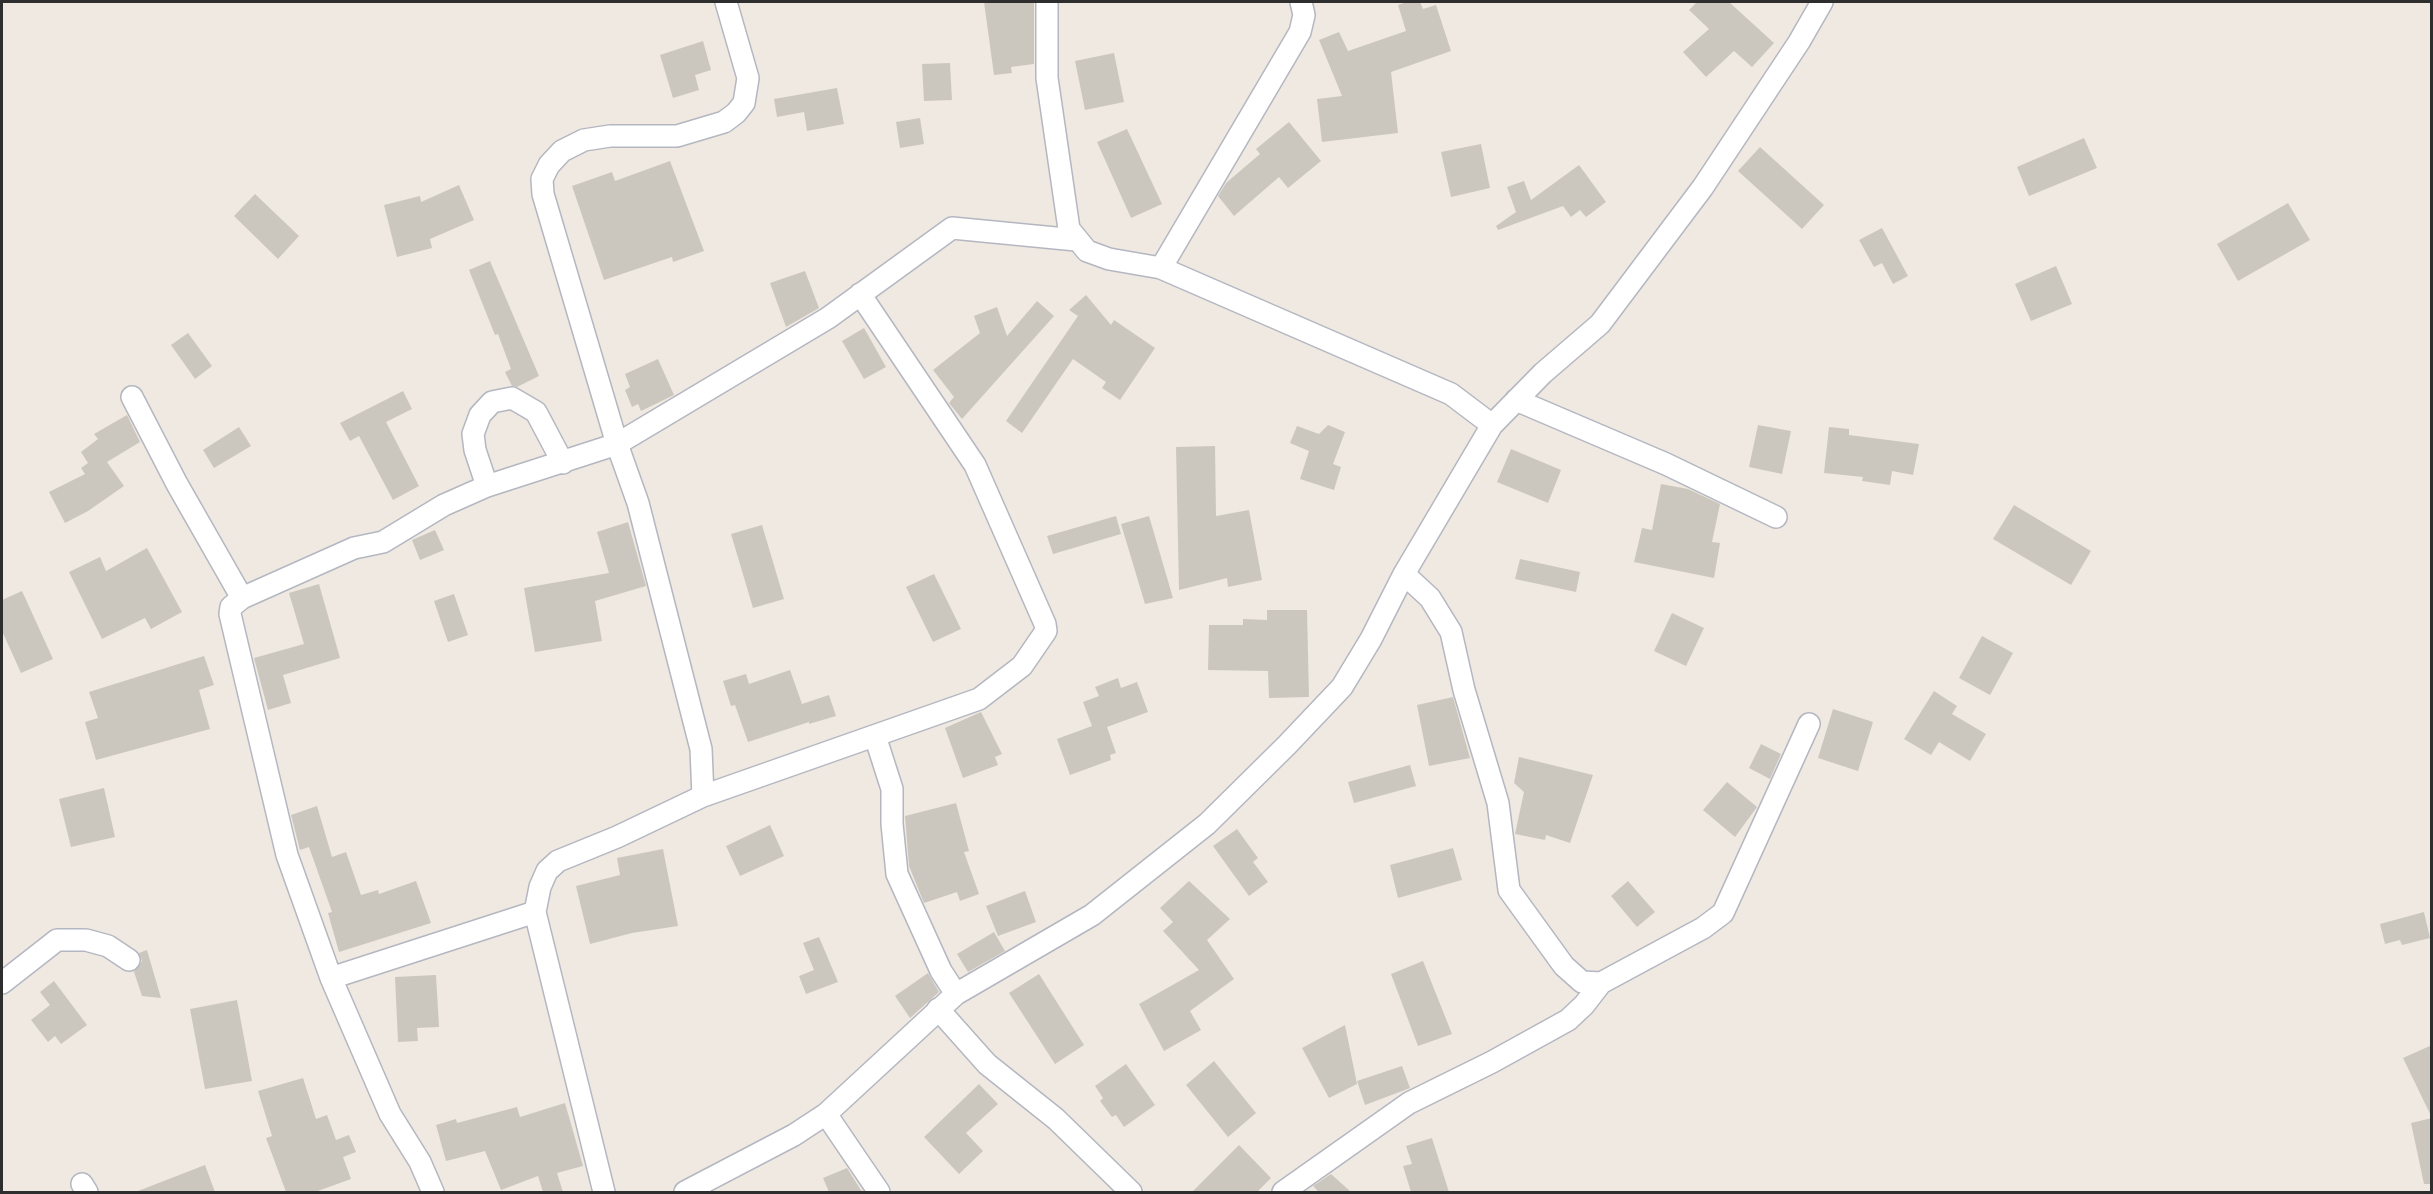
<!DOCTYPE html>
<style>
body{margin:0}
#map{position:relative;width:2433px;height:1194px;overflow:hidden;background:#efe9e1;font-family:"Alegreya Sans",sans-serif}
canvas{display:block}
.frame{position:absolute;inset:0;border:3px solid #2e2e2e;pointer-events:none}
</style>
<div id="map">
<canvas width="2433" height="1194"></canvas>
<div class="frame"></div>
</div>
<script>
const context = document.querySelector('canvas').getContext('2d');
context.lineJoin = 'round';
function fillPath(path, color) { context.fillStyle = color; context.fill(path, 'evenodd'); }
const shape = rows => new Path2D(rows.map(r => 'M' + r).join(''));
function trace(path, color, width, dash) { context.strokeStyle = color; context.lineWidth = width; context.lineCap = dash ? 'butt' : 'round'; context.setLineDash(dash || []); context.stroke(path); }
fillPath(shape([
 [984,2,1034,2,1034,64,1011,67,1012,73,994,75],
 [1407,2,1420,2,1423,9,1436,5,1451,51,1391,72,1398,133,1322,142,1317,99,1342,96,1319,40,1339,32,1348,51,1406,31,1398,5],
 [1697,2,1729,2,1774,43,1752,67,1734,51,1706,77,1683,52,1709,29,1689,10],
 [703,41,711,70,695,75,699,90,673,98,660,55],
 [1114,53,1124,102,1085,110,1075,61],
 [950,63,952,100,924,101,922,64],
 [837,88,844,124,807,131,804,112,777,117,774,99],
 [920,118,924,144,900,148,896,122],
 [1289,122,1321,161,1288,188,1279,177,1234,216,1218,196,1226,183,1260,154,1256,149],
 [1127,129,1162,204,1131,218,1097,142],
 [2084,138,2097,168,2029,196,2017,167],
 [1481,144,1490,188,1451,197,1441,152],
 [1760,147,1824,205,1802,229,1738,171],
 [670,161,704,251,673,262,672,257,604,280,572,186,612,172,615,181],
 [1579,165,1606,202,1586,217,1580,210,1571,217,1563,206,1498,230,1496,226,1516,212,1507,187,1524,181,1531,200],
 [459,185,474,220,430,239,432,248,397,257,384,205,420,196,421,202],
 [255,194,299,236,278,259,234,216],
 [2288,203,2310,240,2238,281,2217,244],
 [1882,228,1908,276,1893,284,1882,263,1874,267,1859,240],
 [490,261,539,376,517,387,512,386,505,372,511,369,498,334,495,335,469,270],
 [2056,266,2072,304,2031,321,2015,284],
 [805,271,819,308,786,327,770,283],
 [1086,295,1111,325,1114,320,1155,348,1120,400,1102,388,1106,382,1073,359,1022,433,1006,421,1078,316,1069,310],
 [1037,301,1054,316,962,419,949,403,954,397,933,370,980,333,974,316,997,307,1007,336],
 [864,328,886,367,864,379,842,341],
 [188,333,212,366,195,379,171,345],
 [658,359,674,395,641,411,638,404,632,407,625,390,630,387,625,374],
 [403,391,412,409,386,422,419,486,393,500,359,436,350,441,340,423],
 [127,415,140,442,107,462,124,486,88,511,65,523,49,492,85,474,81,468,88,463,81,452,98,439,94,434],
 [1328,425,1345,432,1333,464,1341,467,1334,490,1300,479,1309,451,1290,443,1297,426,1319,434],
 [1758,425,1791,431,1782,474,1749,467],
 [239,427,251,446,214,468,203,450],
 [1829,427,1849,429,1849,435,1919,444,1913,475,1892,471,1890,485,1862,481,1863,477,1824,473],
 [1215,446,1216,516,1249,510,1262,580,1228,587,1227,578,1179,590,1176,447],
 [1511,449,1561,470,1548,503,1497,482],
 [1661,484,1688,489,1720,504,1712,542,1720,543,1714,578,1634,562,1642,528,1652,530],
 [2014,505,2091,551,2071,585,1993,539],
 [1116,516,1121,534,1053,554,1047,536],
 [1149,516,1173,598,1145,604,1121,524],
 [628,522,646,586,595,601,602,641,535,652,524,588,609,573,597,532],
 [762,525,784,599,753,608,731,534],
 [435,530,444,550,420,560,412,540],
 [147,548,182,612,151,629,145,618,102,639,69,572,100,557,106,571],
 [1520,559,1580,572,1576,592,1515,579],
 [934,574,961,629,933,642,906,587],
 [319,584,340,658,283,675,291,703,268,710,254,658,304,644,289,593],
 [22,591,53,659,21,673,2,631,2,600],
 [454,594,468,635,448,642,434,601],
 [1267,610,1307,610,1309,697,1269,698,1268,671,1208,670,1209,625,1243,625,1243,619,1267,620],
 [1672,613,1704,628,1686,666,1654,651],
 [1982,636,2013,653,1990,695,1959,678],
 [204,656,214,685,199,690,210,729,96,760,85,722,98,718,89,692],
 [790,670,802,704,829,695,836,716,809,724,809,722,748,742,735,705,731,706,723,681,746,674,749,684],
 [1118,678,1121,688,1137,682,1148,712,1107,727,1116,753,1110,755,1111,760,1070,775,1057,739,1092,726,1083,702,1099,696,1095,687],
 [1934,691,1957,706,1952,714,1986,734,1970,761,1939,742,1931,755,1904,739],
 [1453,697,1470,758,1429,766,1417,705],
 [1833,709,1873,722,1858,771,1818,758],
 [981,712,1002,754,995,757,998,765,963,778,945,728],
 [1761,744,1781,754,1770,779,1749,768],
 [1519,757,1593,775,1570,843,1546,835,1545,840,1515,834,1524,792,1514,783],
 [1410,765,1416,786,1354,803,1348,782],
 [1727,782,1757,807,1735,837,1703,810],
 [104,788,115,837,71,847,59,799],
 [956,803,969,851,964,852,979,894,960,901,957,892,924,903,909,866,905,816],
 [317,806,332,857,346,852,361,895,378,890,379,894,416,881,431,923,339,952,328,913,332,912,309,847,300,850,291,815],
 [770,825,784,856,740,876,726,846],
 [1237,829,1258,858,1253,862,1268,882,1249,896,1213,846],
 [1453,848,1462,880,1398,898,1390,865],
 [663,849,678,926,632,933,590,944,576,886,620,875,617,858],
 [1189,881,1230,919,1207,940,1234,979,1190,1011,1201,1030,1164,1051,1139,1004,1199,970,1163,931,1173,922,1160,908],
 [1628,881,1655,912,1637,927,1611,896],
 [1025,891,1036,922,998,936,986,906],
 [2424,912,2430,938,2402,945,2400,940,2385,944,2380,924],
 [994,932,1005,951,968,972,957,954],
 [819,937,838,982,806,994,799,976,814,970,803,943],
 [147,950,161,998,142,996,134,972,142,961,139,953],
 [1423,961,1452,1034,1418,1046,1391,974],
 [928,973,939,992,910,1018,895,996],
 [1039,974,1084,1045,1055,1064,1009,993],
 [436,975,439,1027,417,1028,418,1041,398,1042,395,977],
 [54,981,87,1025,61,1044,55,1036,48,1042,31,1020,50,1005,40,992],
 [237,1000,252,1081,205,1089,190,1009],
 [1345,1025,1357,1084,1329,1098,1302,1048],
 [2432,1045,2432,1118,2403,1058],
 [1214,1061,1256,1113,1228,1137,1186,1085],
 [1126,1064,1155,1105,1124,1127,1116,1115,1112,1117,1100,1101,1103,1098,1095,1086],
 [1402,1066,1410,1088,1365,1105,1357,1081],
 [303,1078,316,1119,327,1115,336,1140,349,1135,356,1152,343,1157,351,1179,315,1192,286,1192,266,1138,272,1136,258,1091],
 [979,1084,998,1104,966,1133,983,1151,959,1174,924,1137],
 [565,1103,583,1166,557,1173,563,1192,543,1192,538,1176,501,1190,485,1151,446,1161,436,1125,456,1119,457,1123,517,1107,520,1117],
 [2432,1118,2432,1184,2424,1184,2411,1123],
 [1432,1138,1449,1192,1411,1192,1403,1166,1412,1164,1406,1146],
 [1239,1145,1271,1178,1257,1192,1192,1192],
 [205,1165,215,1192,138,1192,138,1191],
 [847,1168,862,1192,829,1192,823,1178],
 [1331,1174,1351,1192,1319,1192,1313,1186]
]), '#cbc7bf');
const minor = shape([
 [1047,2,1047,78,1069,229,1087,251,1109,259,1161,268,1451,394,1492,425],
 [1161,268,1300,32,1304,15,1301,2],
 [132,397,177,484,242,598],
 [1516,400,1666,464,1776,517],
 [487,486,475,450,473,434,480,415,492,402,512,398,536,412,563,463],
 [1404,574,1430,598,1451,632,1464,690,1498,803,1509,890,1564,966,1582,982,1601,983],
 [875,736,892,789,892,824,897,874,941,971,956,994],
 [703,796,701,749,638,503,617,444,543,194,542,179,549,165,562,151,584,140,610,136,677,136,724,122,736,113,744,103,748,78,726,2],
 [331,978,535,912],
 [2,983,57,940,86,940,108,946,129,960],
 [938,1009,987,1064,1056,1119,1131,1192],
 [826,1114,879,1192],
 [82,1184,87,1192],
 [433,1192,420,1162,390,1114,331,978,287,855,230,614,231,607,242,598,354,548,383,542,444,505,487,486,617,444,828,318,952,228,1076,240],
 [604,1192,535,912,540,887,547,871,558,861,617,837,703,796,979,699,1022,666,1046,631,1045,624,975,465,860,294],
 [685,1192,794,1135,826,1114,956,994,1092,915,1207,824,1287,745,1342,687,1371,639,1404,574,1492,425,1543,373,1600,324,1703,187,1799,42,1822,2],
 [1283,1192,1409,1103,1492,1062,1568,1020,1584,1005,1601,983,1703,928,1723,913,1809,724]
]);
trace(minor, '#b4b7c1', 24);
trace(minor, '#fff', 21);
</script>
